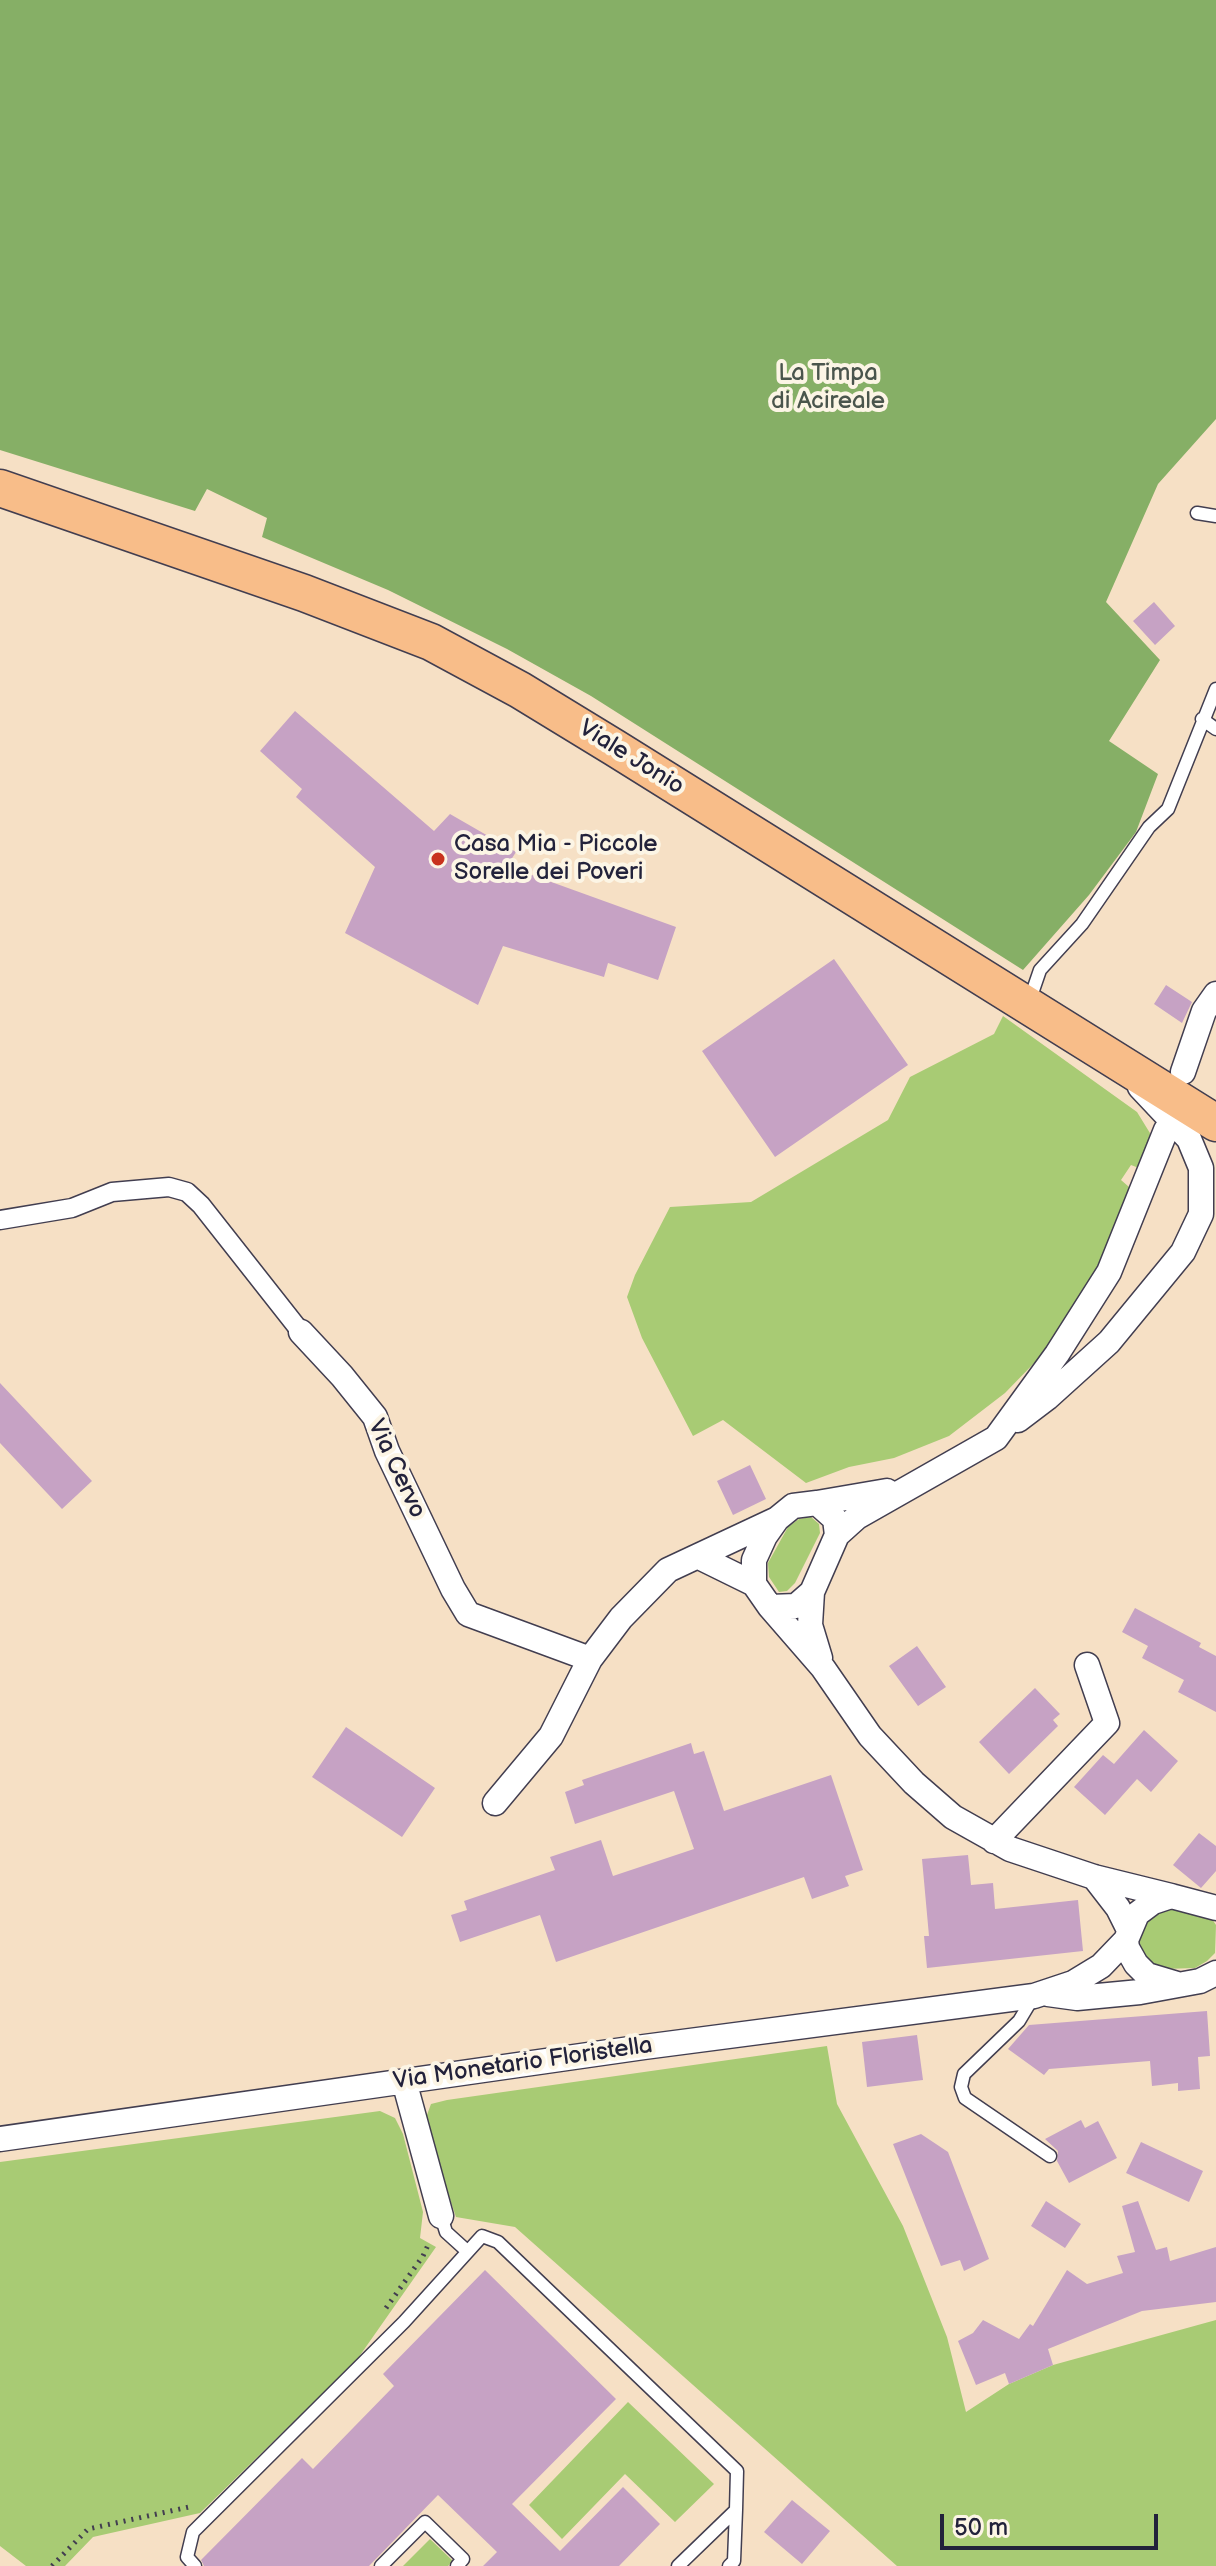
<!DOCTYPE html>
<style>
body{margin:0}
#map{position:relative;width:1216px;height:2566px;overflow:hidden;background:#f6e0c5;font-family:"Balsamiq Sans",sans-serif}
canvas{display:block}
.scale{position:absolute;left:940px;top:2514px;width:218px;height:36px;box-sizing:border-box;border:4px solid #22223b;border-top:0;padding-left:10px;font-size:24px;line-height:28px;white-space:nowrap;color:#22223b;-webkit-text-stroke:6px #fcf5e5;paint-order:stroke}
</style>
<div id="map">
<canvas width="1216" height="2566"></canvas>
<div class="scale">50 m</div>
</div>
<script>
const context = document.querySelector('canvas').getContext('2d');
context.lineJoin = 'round';
function fillPath(path, color) { context.fillStyle = color; context.fill(path, 'evenodd'); }
const shape = rows => new Path2D(rows.map(r => 'M' + r).join(''));
function trace(path, color, width, dash) { context.strokeStyle = color; context.lineWidth = width; context.lineCap = dash ? 'butt' : 'round'; context.setLineDash(dash || []); context.stroke(path); }
function drawText(font, color, halo, rows, align = 'center') {
  context.font = font + ' "Balsamiq Sans",sans-serif'; context.lineWidth = 8; context.setLineDash([]); context.textBaseline = 'middle'; context.strokeStyle = halo; context.fillStyle = color; for (const [text, x, y, turn = 0] of rows) {
    context.save(); context.translate(x, y); context.rotate((+turn || 0) * Math.PI / 180); context.textAlign = isNaN(turn) ? turn : align; if (halo) context.strokeText(text, 0, 0); context.fillText(text, 0, 0); context.restore();
  }
}
fillPath(shape([
 [1003,1016,1137,1112,1153,1138,1144,1170,1131,1165,1121,1180,1136,1193,1077,1305,1040,1357,1005,1393,949,1436,894,1458,849,1467,806,1483,723,1420,693,1436,642,1338,627,1297,635,1275,670,1207,751,1202,888,1120,910,1077,994,1034],
 [811,1517,819,1524,820,1533,795,1583,787,1591,779,1592,769,1577,768,1563,788,1527,799,1519],
 [1171,1907,1212,1919,1216,1925,1215,1953,1207,1961,1195,1968,1164,1969,1153,1964,1144,1957,1138,1945,1139,1934,1146,1921,1158,1912],
 [827,2046,837,2104,903,2226,947,2337,966,2412,1009,2384,1053,2365,1216,2320,1216,2566,897,2566,515,2227,456,2217,424,2123,431,2104,447,2100],
 [380,2111,395,2118,403,2134,423,2212,420,2238,436,2247,356,2361,200,2513,93,2537,65,2566,26,2566,0,2546,0,2162],
 [628,2402,714,2484,675,2522,625,2474,562,2539,529,2505],
 [430,2539,453,2561,448,2566,403,2566]
]), '#a8cb74');
fillPath(shape([
 [0,0,1216,0,1216,419,1158,484,1106,602,1160,660,1109,741,1158,774,1136,832,1089,895,1023,970,591,696,507,649,388,590,262,537,267,518,207,489,195,511,0,450]
]), '#86af66');
fillPath(shape([
 [1154,602,1175,626,1155,645,1133,621],
 [295,711,434,831,450,814,516,852,507,866,676,927,658,980,608,963,604,977,503,946,478,1005,345,933,375,867,296,797,302,789,260,751],
 [834,959,908,1065,775,1157,702,1051],
 [1166,985,1192,1002,1182,1023,1154,1004],
 [0,1383,92,1481,62,1509,0,1443],
 [750,1465,766,1499,733,1515,717,1481],
 [1135,1608,1201,1643,1199,1647,1216,1656,1216,1712,1178,1692,1184,1680,1142,1658,1148,1646,1122,1632],
 [917,1646,946,1687,918,1706,889,1666],
 [1035,1688,1060,1714,1053,1720,1058,1726,1009,1774,979,1742],
 [346,1727,435,1788,402,1837,312,1777],
 [1144,1730,1178,1761,1151,1792,1137,1779,1105,1815,1074,1787,1103,1755,1114,1764],
 [691,1743,694,1754,704,1751,724,1811,831,1775,863,1870,845,1876,849,1886,812,1899,804,1877,556,1962,540,1915,460,1942,451,1915,467,1910,464,1901,555,1870,550,1857,601,1840,613,1876,694,1849,674,1791,575,1824,565,1792,584,1785,582,1780],
 [1199,1833,1216,1846,1216,1871,1201,1888,1173,1865],
 [968,1855,971,1885,993,1883,995,1909,1078,1900,1083,1951,927,1968,924,1936,929,1936,922,1859],
 [1207,2011,1210,2056,1198,2057,1200,2089,1178,2091,1178,2083,1152,2086,1150,2061,1049,2069,1044,2075,1008,2049,1029,2025],
 [917,2035,923,2080,867,2087,862,2042],
 [1081,2120,1085,2128,1098,2121,1117,2158,1069,2183,1057,2161,1058,2151,1045,2139],
 [921,2134,948,2152,989,2259,964,2271,960,2260,941,2266,893,2144],
 [1141,2142,1203,2171,1189,2202,1126,2173],
 [1046,2201,1081,2224,1065,2248,1031,2226],
 [1138,2201,1156,2250,1167,2247,1170,2261,1216,2247,1216,2302,1142,2311,1048,2349,1053,2365,1009,2384,1005,2373,976,2385,958,2341,973,2333,983,2320,1019,2339,1030,2324,1033,2326,1067,2270,1087,2284,1123,2273,1117,2256,1135,2252,1122,2206],
 [485,2270,616,2399,512,2504,560,2551,623,2487,660,2524,619,2566,483,2566,497,2552,438,2495,369,2566,204,2566,201,2560,302,2458,313,2469,394,2386,383,2374],
 [792,2500,830,2531,802,2564,764,2532]
]), '#c6a2c4');
const service = shape([
 [1197,513,1216,516],
 [1202,719,1216,729],
 [1029,1002,1040,970,1082,924,1149,827,1168,809,1216,689],
 [1034,1996,1019,2021,964,2074,961,2087,965,2098,1050,2156],
 [441,2216,446,2232,467,2251],
 [195,2566,187,2557,193,2532,404,2322,482,2236,498,2242,737,2471,736,2510,678,2566],
 [381,2566,425,2522,463,2559,457,2566],
 [729,2566,734,2561,736,2510]
]);
const pedestrian = shape([
 [0,1220,72,1208,112,1192,169,1187,187,1192,201,1205,301,1332]
]);
const minor = shape([
 [1183,1072,1204,1011,1216,994],
 [301,1332,342,1376,375,1417,387,1451,453,1589,468,1614,590,1659,621,1618,668,1570,777,1519],
 [1018,1420,1047,1398,1109,1342,1183,1252,1201,1214,1201,1168,1189,1139,1140,1087],
 [817,1503,887,1491],
 [837,1535,857,1517,996,1438,1057,1354,1109,1272,1166,1130],
 [699,1557,754,1584,770,1607,796,1606,812,1592,837,1535,835,1519,817,1503,793,1506,777,1519,765,1536,754,1560,754,1584],
 [812,1592,810,1625,820,1658],
 [770,1607,823,1668,870,1736,914,1783,953,1817,1010,1849,1094,1877,1171,1896],
 [495,1803,551,1736,590,1659],
 [994,1841,1107,1723,1087,1665],
 [1094,1877,1118,1908,1129,1930],
 [1126,1940,1127,1948,1136,1964,1147,1975,1177,1984],
 [1048,1994,1077,1998,1140,1992,1200,1981,1216,1973],
 [404,2081,441,2216],
 [0,2139,644,2047,1034,1996,1073,1983,1101,1966,1126,1940,1137,1914,1153,1902,1171,1896,1216,1908]
]);
const primary = shape([
 [0,488,304,593,431,642,520,690,615,748,1216,1123]
]);
trace(service, '#423e50', 15);
trace(pedestrian, '#423e50', 21);
trace(minor, '#423e50', 27);
trace(primary, '#423e50', 39);
trace(shape([
 [386,2308,423,2256,429,2243],
 [52,2566,88,2529,189,2507]
]), '#423e50', 5, [2, 6]);
trace(service, '#fff', 12);
trace(pedestrian, '#fff', 18);
trace(minor, '#fff', 24);
trace(primary, '#f8bd89', 36);
for (const [x, y, r, color] of [
 [438,859,8,"#c8321e"]
]) { const dot = new Path2D(); dot.arc(x, y, r, 0, 2 * Math.PI); context.fillStyle = color; context.fill(dot); trace(dot, '#fcf5e5', 3); }
drawText('24px', '#4a554c', '#fcf5e5', [
 ["La Timpa",828,374],
 ["di Acireale",828,402]
]);
drawText('24px', '#22223b', '#fcf5e5', [
 ["Viale Jonio",631,758,32],
 ["Via Cervo",396,1469,65],
 ["Via Monetario Floristella",523,2064,-8]
]);
drawText('24px', '#22223b', '#fcf5e5', [
 ["Casa Mia - Piccole",454,845],
 ["Sorelle dei Poveri",454,873]
], 'left');
</script>
